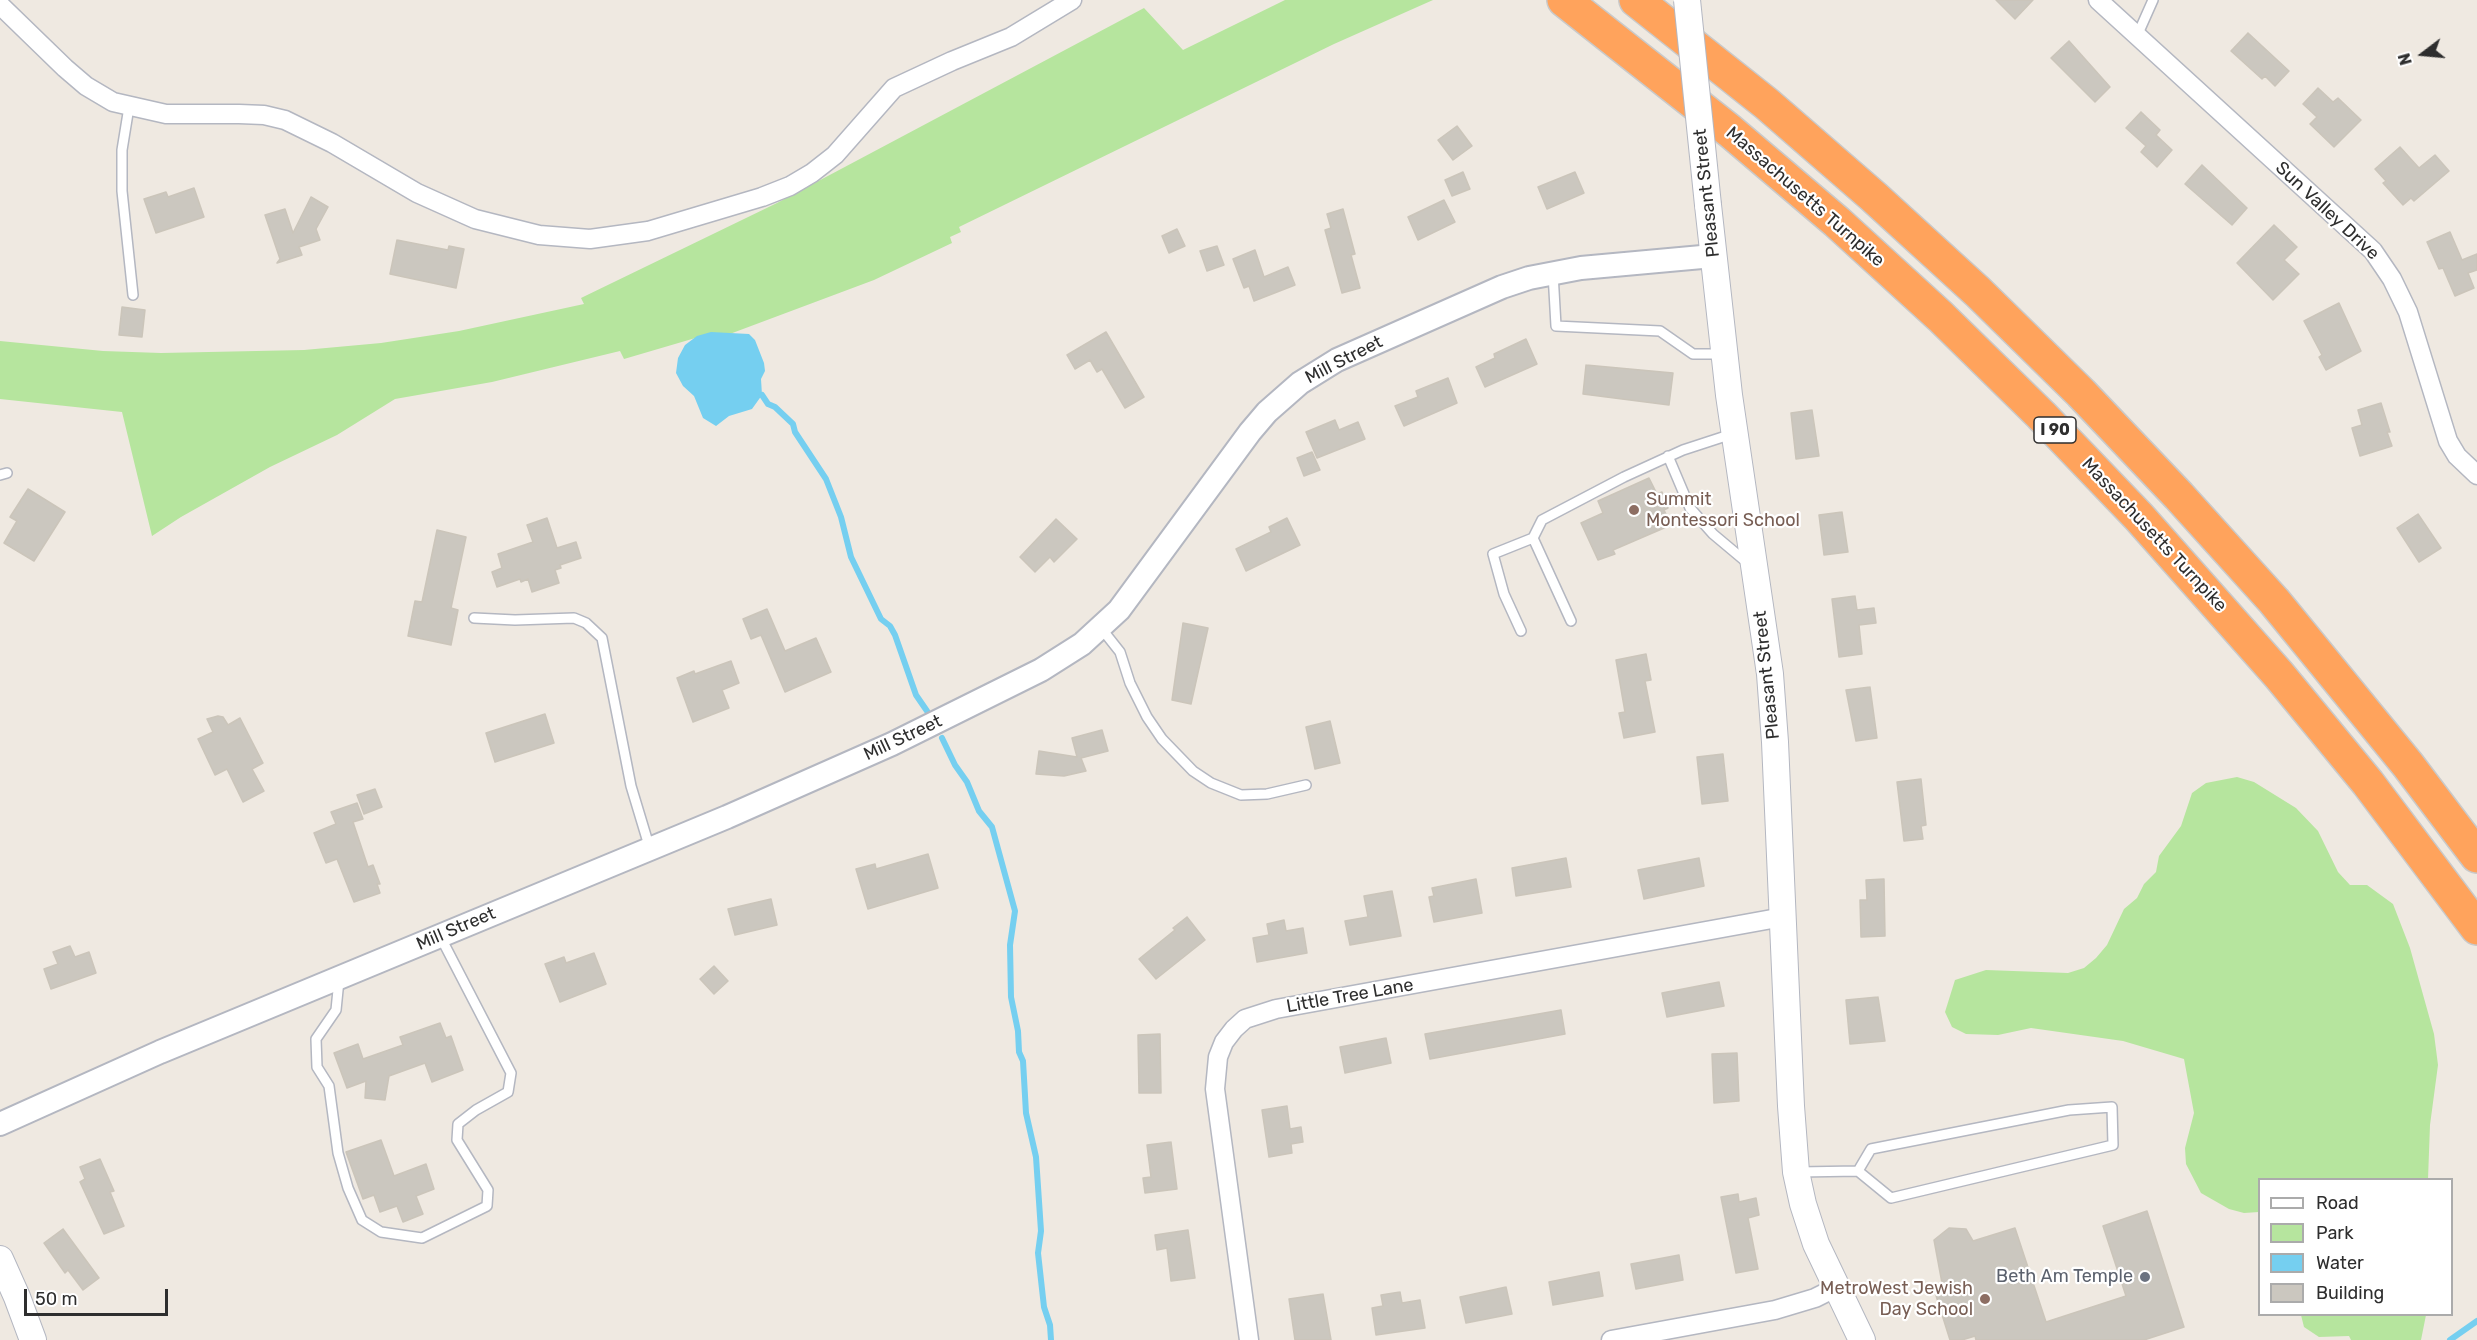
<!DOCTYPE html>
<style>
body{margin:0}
#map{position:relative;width:2477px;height:1340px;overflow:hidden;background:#efe9e1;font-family:Rubik,sans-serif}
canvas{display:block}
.legend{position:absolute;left:2258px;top:1178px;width:195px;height:138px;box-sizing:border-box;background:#fff;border:2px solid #ababab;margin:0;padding:8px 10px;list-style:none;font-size:18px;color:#2e2e2e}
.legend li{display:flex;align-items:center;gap:12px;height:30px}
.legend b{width:30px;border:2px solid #ababab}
.north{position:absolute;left:2393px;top:24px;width:60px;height:60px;-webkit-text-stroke:4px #fff;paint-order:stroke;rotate:254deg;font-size:16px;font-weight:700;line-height:24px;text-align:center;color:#2e2e2e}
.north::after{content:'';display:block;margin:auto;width:21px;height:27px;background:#2e2e2e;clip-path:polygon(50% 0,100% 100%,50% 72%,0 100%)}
.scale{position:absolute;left:24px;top:1289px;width:144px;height:27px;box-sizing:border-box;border:3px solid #2e2e2e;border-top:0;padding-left:8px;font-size:18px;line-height:21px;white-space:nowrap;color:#2e2e2e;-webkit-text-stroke:4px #fff;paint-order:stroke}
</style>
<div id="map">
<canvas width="2477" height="1340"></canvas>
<ul class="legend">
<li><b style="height:8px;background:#fff"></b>Road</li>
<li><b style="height:16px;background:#b6e59e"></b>Park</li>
<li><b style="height:16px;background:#75cff0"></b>Water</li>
<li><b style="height:16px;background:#cbc7bf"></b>Building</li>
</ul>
<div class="north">N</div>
<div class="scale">50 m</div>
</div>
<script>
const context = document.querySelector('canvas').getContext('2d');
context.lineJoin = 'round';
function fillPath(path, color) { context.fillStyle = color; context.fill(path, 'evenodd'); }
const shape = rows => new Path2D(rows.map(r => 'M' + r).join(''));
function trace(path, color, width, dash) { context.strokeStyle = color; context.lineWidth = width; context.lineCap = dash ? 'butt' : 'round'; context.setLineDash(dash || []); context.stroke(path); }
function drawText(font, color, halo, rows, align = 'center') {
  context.font = font + ' Rubik,sans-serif'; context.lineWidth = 4.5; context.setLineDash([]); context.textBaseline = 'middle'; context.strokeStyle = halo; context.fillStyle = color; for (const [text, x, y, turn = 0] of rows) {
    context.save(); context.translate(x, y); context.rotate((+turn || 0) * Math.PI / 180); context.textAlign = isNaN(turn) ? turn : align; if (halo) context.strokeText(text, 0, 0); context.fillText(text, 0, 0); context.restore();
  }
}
fillPath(shape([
 [1285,0,1433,0,1334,44,959,227,961,232,950,237,952,243,874,280,711,341,709,334,624,359,620,351,492,382,395,399,337,435,270,467,181,517,152,536,122,412,0,399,0,341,103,351,161,353,304,350,381,343,459,331,584,304,581,298,777,203,1144,8,1183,50],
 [2237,777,2254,782,2296,808,2318,831,2338,872,2350,885,2367,885,2393,904,2410,948,2434,1034,2438,1065,2430,1125,2428,1179,2260,1180,2259,1212,2244,1213,2229,1209,2201,1193,2186,1164,2185,1148,2194,1113,2184,1059,2123,1041,2031,1028,1998,1035,1966,1034,1952,1027,1945,1012,1955,980,1986,970,2068,973,2084,968,2096,958,2107,945,2124,909,2137,898,2144,884,2156,872,2159,856,2181,826,2192,793,2206,783],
 [2301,1315,2301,1314,2426,1315,2421,1340,2351,1340,2349,1336,2319,1337,2304,1327]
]), '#b6e59e');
fillPath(shape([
 [711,332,749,334,755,340,764,363,765,371,761,379,762,395,752,409,729,416,716,426,703,418,694,396,683,386,676,373,678,358,685,345,697,336]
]), '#75cff0');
trace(shape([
 [762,395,768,404,775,407,793,424,795,432,826,479,841,517,851,557,881,619,890,626,895,635,916,695,927,711],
 [942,738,955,765,967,782,979,811,992,827,1015,911,1010,945,1011,997,1018,1031,1019,1052,1023,1061,1026,1113,1036,1157,1041,1231,1038,1253,1044,1307,1050,1325,1051,1340],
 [2450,1340,2477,1321]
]), '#75cff0', 6);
const building = shape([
 [1996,0,2033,0,2015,19,1996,0],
 [2248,33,2289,71,2275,86,2265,76,2262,79,2231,51,2248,33],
 [2069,41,2110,87,2095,102,2051,58,2069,41],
 [2318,88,2333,102,2338,98,2361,120,2334,147,2310,124,2317,117,2303,104,2318,88],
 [2141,112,2160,130,2156,135,2172,150,2157,167,2141,152,2146,146,2126,128,2141,112],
 [1457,126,1472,146,1453,160,1438,140,1457,126],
 [2400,147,2419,168,2435,155,2449,171,2414,201,2411,198,2403,205,2383,183,2386,181,2375,169,2400,147],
 [2202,165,2247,208,2232,225,2185,184,2202,165],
 [1463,172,1470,189,1452,196,1445,180,1463,172],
 [1575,172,1584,193,1547,209,1538,187,1575,172],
 [194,188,204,217,156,233,144,199,166,192,168,197,194,188],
 [311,197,328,207,316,229,320,240,299,247,302,255,277,263,280,259,265,215,285,209,293,233,311,197],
 [1444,200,1455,222,1418,240,1408,217,1444,200],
 [1343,209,1355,254,1351,255,1360,288,1342,293,1325,230,1331,228,1327,214,1343,209],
 [2274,225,2297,247,2284,260,2299,274,2273,300,2237,263,2274,225],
 [1177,229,1185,246,1169,253,1162,236,1177,229],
 [2450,232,2462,260,2477,254,2477,270,2468,273,2474,288,2455,296,2443,268,2439,269,2427,242,2450,232],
 [397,240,448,250,449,246,464,249,456,288,390,274,397,240],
 [1217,246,1224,265,1207,271,1200,251,1217,246],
 [1255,250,1264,277,1288,267,1295,285,1254,301,1249,286,1244,288,1233,259,1255,250],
 [2339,303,2361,351,2326,370,2319,357,2322,355,2304,321,2339,303],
 [122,307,145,310,142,337,119,335,122,307],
 [1106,332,1144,397,1125,408,1102,369,1097,372,1090,360,1075,369,1067,355,1106,332],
 [1526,339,1537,364,1485,387,1476,367,1495,358,1494,354,1526,339],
 [1586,365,1673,373,1669,405,1583,394,1586,365],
 [1448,378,1457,403,1404,426,1395,406,1418,397,1416,391,1448,378],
 [2381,403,2390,432,2387,432,2392,446,2360,456,2352,428,2362,425,2358,410,2381,403],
 [1812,410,1819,456,1796,459,1791,413,1812,410],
 [1335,420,1339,430,1358,422,1365,439,1317,458,1306,432,1335,420],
 [1312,452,1320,470,1304,476,1297,458,1312,452],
 [1649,478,1657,494,1662,492,1668,508,1664,510,1671,525,1613,550,1615,554,1598,560,1581,523,1603,513,1598,501,1649,478],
 [28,489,65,512,34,561,4,543,17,521,10,517,28,489],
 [1842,512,1848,552,1824,555,1819,515,1842,512],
 [2418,514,2441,548,2419,562,2397,528,2418,514],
 [547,518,557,548,576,542,581,558,560,565,561,568,555,570,559,583,532,592,528,579,521,582,520,579,497,587,492,572,502,568,498,554,533,542,527,525,547,518],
 [1287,518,1300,545,1246,571,1236,549,1271,532,1269,527,1287,518],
 [1056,519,1077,539,1054,562,1050,557,1035,572,1020,557,1056,519],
 [437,530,466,537,451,608,458,610,451,645,408,636,415,601,422,602,437,530],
 [1855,596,1857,610,1874,608,1876,623,1859,625,1862,654,1839,657,1832,599,1855,596],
 [767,609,785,651,816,638,831,672,785,692,761,635,751,639,743,619,767,609],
 [1183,623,1208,628,1191,704,1172,700,1183,623],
 [1646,654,1651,680,1645,681,1655,732,1624,738,1619,713,1625,712,1616,660,1646,654],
 [731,661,739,683,722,690,729,708,693,722,677,678,694,671,695,674,731,661],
 [1870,687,1877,738,1856,741,1846,690,1870,687],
 [545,714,554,743,495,762,486,733,545,714],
 [218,716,223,717,228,725,240,718,263,763,252,769,264,791,243,802,227,769,215,775,198,739,213,732,207,719,218,716],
 [1330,721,1340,763,1315,769,1306,727,1330,721],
 [1102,730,1108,751,1081,758,1086,771,1064,776,1036,774,1039,751,1077,757,1072,738,1102,730],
 [1723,754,1728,801,1702,804,1697,757,1723,754],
 [1921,779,1926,825,1921,826,1923,839,1904,841,1897,782,1921,779],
 [375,789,382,807,364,814,357,795,375,789],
 [357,803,363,819,353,822,368,867,373,865,380,884,377,884,380,893,354,902,337,859,326,863,314,833,336,824,331,812,357,803],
 [928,854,938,888,868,909,856,869,875,864,876,869,928,854],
 [1566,858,1571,887,1516,896,1512,868,1566,858],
 [1699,858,1704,886,1644,899,1638,870,1699,858],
 [1476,879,1482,913,1434,922,1429,897,1434,896,1432,888,1476,879],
 [1884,879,1885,936,1861,937,1860,900,1867,900,1866,880,1884,879],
 [1392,891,1401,936,1350,945,1345,921,1368,917,1364,896,1392,891],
 [771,899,777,925,735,935,728,909,771,899],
 [1187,917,1205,940,1156,979,1139,959,1175,930,1173,928,1187,917],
 [1284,920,1286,931,1303,928,1307,953,1257,962,1253,938,1269,935,1267,924,1284,920],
 [70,946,75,957,89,952,96,973,51,989,44,969,58,964,53,952,70,946],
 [594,953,606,984,560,1002,545,964,564,957,566,963,594,953],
 [714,966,728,981,714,994,700,979,714,966],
 [1719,982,1724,1006,1667,1017,1662,993,1719,982],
 [1878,997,1885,1041,1850,1044,1846,1000,1878,997],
 [1561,1010,1565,1034,1430,1059,1425,1034,1561,1010],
 [440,1023,446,1038,451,1036,463,1070,432,1082,425,1063,389,1076,385,1100,365,1098,366,1081,347,1088,334,1053,358,1044,363,1059,403,1045,400,1037,440,1023],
 [1160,1034,1161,1093,1139,1093,1138,1035,1160,1034],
 [1386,1038,1391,1063,1345,1073,1340,1047,1386,1038],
 [1737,1053,1739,1101,1714,1103,1712,1054,1737,1053],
 [1287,1106,1290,1129,1301,1127,1303,1142,1291,1144,1292,1153,1269,1157,1262,1110,1287,1106],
 [381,1140,394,1176,426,1164,434,1189,416,1196,423,1214,403,1222,397,1206,380,1212,374,1195,363,1199,346,1152,381,1140],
 [1171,1142,1177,1189,1145,1193,1143,1178,1151,1177,1147,1145,1171,1142],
 [100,1159,114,1191,110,1192,124,1226,104,1234,80,1182,85,1179,80,1167,100,1159],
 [1738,1194,1739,1202,1756,1198,1759,1215,1748,1218,1758,1269,1736,1273,1721,1197,1738,1194],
 [2147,1211,2184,1327,2144,1340,1976,1340,1975,1336,1962,1340,1950,1340,1933,1286,1942,1283,1934,1240,1949,1228,1966,1229,1973,1241,2015,1228,2046,1322,2126,1296,2103,1226,2147,1211],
 [63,1229,99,1278,83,1290,68,1270,65,1273,44,1243,63,1229],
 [1188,1230,1195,1278,1171,1281,1167,1248,1157,1250,1155,1235,1188,1230],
 [1679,1255,1683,1280,1636,1289,1631,1264,1679,1255],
 [1599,1272,1603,1296,1553,1305,1549,1282,1599,1272],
 [1506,1287,1512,1314,1466,1323,1460,1297,1506,1287],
 [1400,1292,1402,1303,1420,1300,1425,1328,1376,1335,1372,1308,1383,1306,1381,1295,1400,1292],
 [1323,1294,1331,1340,1295,1340,1289,1299,1323,1294]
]);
fillPath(building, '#cbc7bf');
trace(building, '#cbc5ba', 1.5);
const service = shape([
 [2137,36,2153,0],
 [129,107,122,150,122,191,133,295],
 [1553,273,1556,326,1660,331,1693,354,1722,354],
 [1668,456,1690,508,1713,534,1750,565],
 [0,475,7,473],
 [474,618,515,620,574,618,586,623,602,638,631,786,650,849],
 [1571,621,1533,538,1542,520,1624,477,1683,450,1732,434],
 [1101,628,1120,652,1130,683,1147,717,1162,739,1193,771,1211,783,1241,795,1267,794,1306,785],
 [1521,631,1504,594,1493,554,1533,538],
 [339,980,336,1010,316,1039,317,1067,329,1086,338,1153,348,1188,362,1220,381,1232,422,1238,487,1206,488,1190,457,1140,458,1124,476,1110,508,1092,511,1073,440,936],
 [1799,1172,1858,1171,1891,1198,2113,1145,2112,1107,2069,1110,1871,1149,1858,1171]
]);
const minor = shape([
 [2098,0,2373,251,2392,279,2408,312,2448,441,2457,456,2477,475],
 [0,5,65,68,86,86,113,102,166,114,239,114,264,115,285,120,332,143,417,193,475,219,539,235,590,239,648,231,762,197,790,186,812,173,835,155,894,88,952,61,1011,37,1072,0],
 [1249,1340,1215,1089,1218,1057,1224,1042,1234,1029,1245,1019,1276,1009,1783,917],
 [1611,1340,1775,1310,1815,1298,1835,1288]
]);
const tertiary = shape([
 [0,1124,160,1052,727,817,892,744,1041,670,1082,644,1119,610,1250,432,1267,412,1300,383,1337,360,1502,287,1529,278,1581,268,1713,256]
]);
const secondary = shape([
 [1708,205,1729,395,1770,674,1775,742,1791,1106,1796,1172,1803,1204,1816,1244,1862,1340],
 [0,1259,17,1297,33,1340]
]);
const motorway = shape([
 [1564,0,1730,131,1837,222,1941,317,2041,415,2139,517,2279,675,2368,783,2477,928],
 [1636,0,1767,104,1874,197,1978,292,2081,393,2179,496,2274,601,2408,765,2477,856]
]);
trace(service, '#b4b7c1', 12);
trace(minor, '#b4b7c1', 21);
trace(tertiary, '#b4b7c1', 26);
trace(secondary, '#b4b7c1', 28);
trace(motorway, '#c9c9c9', 36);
trace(service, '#fff', 9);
trace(minor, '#fff', 18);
trace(tertiary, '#fff', 22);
trace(secondary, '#fff', 26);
trace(motorway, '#ffa35c', 33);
const secondaryBridge = shape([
 [1687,0,1708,205]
]);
trace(secondaryBridge, '#b4b7c1', 28, []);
trace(secondaryBridge, '#fff', 26);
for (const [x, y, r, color] of [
 [1634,510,6,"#8d6e63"],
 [2145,1277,6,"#6b7280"],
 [1985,1299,6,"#8d6e63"]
]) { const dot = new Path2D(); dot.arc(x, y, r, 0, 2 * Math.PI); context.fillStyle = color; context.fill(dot); trace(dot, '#fff', 2); }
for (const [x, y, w] of [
 [2055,430,42]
]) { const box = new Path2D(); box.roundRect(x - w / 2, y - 13, w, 26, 4.5); context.fillStyle = '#fff'; context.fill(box); trace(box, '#2e2e2e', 1.5); }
drawText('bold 16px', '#2e2e2e', null, [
 ["I 90",2055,430]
]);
drawText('18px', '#2e2e2e', '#fff', [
 ["Pleasant Street",1707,193,-96],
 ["Massachusetts Turnpike",1805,197,41],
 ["Sun Valley Drive",2327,211,43],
 ["Mill Street",1344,360,-27],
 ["Massachusetts Turnpike",2154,535,47],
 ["Pleasant Street",1767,675,-96],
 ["Mill Street",903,738,-25],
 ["Mill Street",456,929,-23],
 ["Little Tree Lane",1350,996,-10]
]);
drawText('18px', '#785e54', '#fff', [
 ["Summit",1646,500],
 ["Montessori School",1646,521],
 ["MetroWest Jewish",1973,1289,"right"],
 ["Day School",1973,1310,"right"]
], 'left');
drawText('18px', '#5b616d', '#fff', [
 ["Beth Am Temple",2133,1277]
], 'right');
</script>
